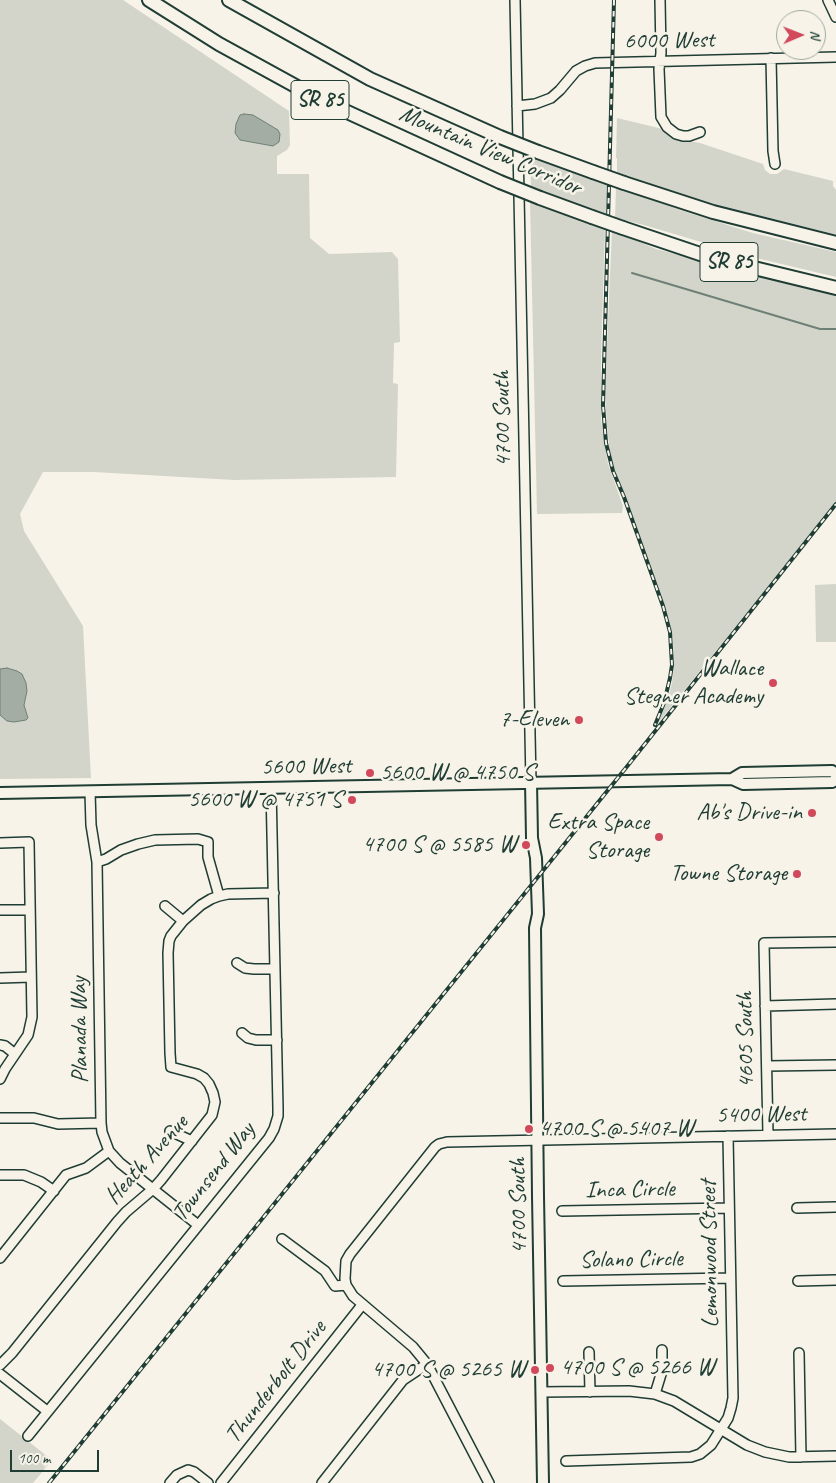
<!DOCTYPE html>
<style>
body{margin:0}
#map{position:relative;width:836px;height:1483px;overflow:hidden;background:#f7f3e8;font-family:Caveat,sans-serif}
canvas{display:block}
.north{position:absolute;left:776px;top:10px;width:50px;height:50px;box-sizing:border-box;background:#f7f3e8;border:1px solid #a1aaa0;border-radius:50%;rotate:89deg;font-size:14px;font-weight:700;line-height:20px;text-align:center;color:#1f3d34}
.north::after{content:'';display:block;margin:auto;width:18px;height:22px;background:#d1495b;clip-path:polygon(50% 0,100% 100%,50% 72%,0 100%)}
.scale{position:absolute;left:10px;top:1450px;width:89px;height:22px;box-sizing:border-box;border:2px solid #1f3d34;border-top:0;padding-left:6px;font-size:15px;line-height:18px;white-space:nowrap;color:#1f3d34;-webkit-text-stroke:4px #f7f3e8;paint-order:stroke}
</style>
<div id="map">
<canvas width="836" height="1483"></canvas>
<div class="north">N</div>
<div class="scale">100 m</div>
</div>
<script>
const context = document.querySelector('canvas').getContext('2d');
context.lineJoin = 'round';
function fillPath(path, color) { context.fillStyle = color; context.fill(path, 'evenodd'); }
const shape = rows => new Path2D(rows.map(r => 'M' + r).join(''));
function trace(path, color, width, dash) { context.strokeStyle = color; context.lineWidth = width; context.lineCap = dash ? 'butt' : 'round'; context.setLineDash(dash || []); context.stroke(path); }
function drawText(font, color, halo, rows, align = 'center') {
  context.font = font + ' Caveat,sans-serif'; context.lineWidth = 5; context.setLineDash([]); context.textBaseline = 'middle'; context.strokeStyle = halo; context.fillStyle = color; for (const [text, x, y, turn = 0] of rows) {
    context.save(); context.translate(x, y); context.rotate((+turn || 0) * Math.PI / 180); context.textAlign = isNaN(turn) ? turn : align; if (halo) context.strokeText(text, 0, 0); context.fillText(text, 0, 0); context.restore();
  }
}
fillPath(shape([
 [0,0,123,0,289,111,290,145,287,150,277,156,277,174,309,174,310,238,329,254,392,252,398,259,400,342,394,343,393,383,398,384,396,477,234,480,94,472,43,472,20,514,24,531,83,626,91,778,0,779],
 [617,118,663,129,671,136,679,139,700,143,763,164,765,170,770,174,777,174,784,169,833,181,833,186,836,190,836,237,740,213,693,200,617,173,617,158,616,158],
 [530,156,607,184,606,215,531,187],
 [616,187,683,211,753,233,836,252,836,277,748,256,644,225,615,218],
 [530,201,605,228,601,359,601,420,608,464,623,506,622,513,537,514],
 [612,230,656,249,836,296,836,502,658,723,668,699,672,683,674,667,673,640,669,621,664,603,616,474,610,454,607,426,605,392],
 [836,584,836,642,816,642,815,585],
 [0,1419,52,1460,33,1483,0,1483]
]), '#d3d5ca');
const water = shape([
 [244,114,253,115,278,130,280,134,279,142,273,146,240,140,235,133,236,124,240,115,244,114],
 [7,668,17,671,22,674,26,683,27,691,24,705,28,718,26,720,14,722,7,721,0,715,0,669,7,668]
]);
fillPath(water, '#a4ada3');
trace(water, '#6f8077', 1);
trace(shape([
 [632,273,820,329,836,329]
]), '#6f8077', 2);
const minor = shape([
 [515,0,531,782],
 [660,0,661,53,659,69,661,117,667,127,676,134,683,136,689,136,700,132],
 [828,0,836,17],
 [771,58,773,151,775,164],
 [517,106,535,104,551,98,560,90,576,71,585,66,595,63,836,57],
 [90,792,91,825,97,862,101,1123,102,1132,109,1151,120,1163,198,1225],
 [0,843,29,842,32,1017,28,1035,5,1069,0,1079],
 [97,862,106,859,121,850,138,844,155,840,198,839,208,842,208,857,219,896],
 [165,906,183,921],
 [0,910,30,910],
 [237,963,245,968,254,969,275,969],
 [0,978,31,977],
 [765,1006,836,1004],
 [242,1033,248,1038,256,1040,277,1040],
 [0,1045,5,1046,15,1054],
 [767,1066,836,1065],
 [0,1118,34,1118,58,1124,101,1123],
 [170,1131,192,1141],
 [768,1135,764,943,836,942],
 [0,1175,24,1175,41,1182,54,1191],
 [797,1208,836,1207],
 [562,1211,729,1208],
 [282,1239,325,1271,335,1286,346,1285],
 [0,1258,66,1175,86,1168,109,1151],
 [563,1281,730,1278],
 [798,1281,836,1280],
 [589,1352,590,1392],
 [799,1353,801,1457],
 [0,1365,12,1353,117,1222,126,1212,153,1189,161,1180,212,1115,215,1102,213,1093,209,1084,204,1078,197,1074,171,1067,170,1053,168,953,169,941,171,936,183,921,201,905,211,899,219,896,228,894,274,893],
 [0,1374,47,1411],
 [542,1392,629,1391,655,1394,674,1401,747,1445,765,1452,789,1457,836,1456],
 [655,1394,662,1371,662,1350],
 [28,1436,269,1138,274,1129,278,1116,278,1108,271,788],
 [566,1461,691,1457,700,1454,711,1445,728,1418,731,1408,733,1398,728,1136],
 [170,1483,177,1475,188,1470,194,1472,208,1483],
 [221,1483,362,1305],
 [322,1483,403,1380,427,1364],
 [489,1483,427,1364,413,1347,353,1296,346,1285,345,1279,346,1261,350,1254,435,1147,439,1144,447,1142,836,1134]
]);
const major = shape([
 [732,779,742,773,832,771,836,774],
 [531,782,532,838,536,858,538,914,535,928,538,1196,543,1483],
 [0,793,732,779,743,784,832,782,836,780]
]);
const highway = shape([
 [149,0,219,44,321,100,500,182],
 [229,0,370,79,500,137],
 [538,152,593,172],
 [624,183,713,212,836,243],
 [540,198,592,217],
 [623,228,709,257,836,288]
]);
trace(minor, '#1f3d34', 12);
trace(major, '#1f3d34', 14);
trace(highway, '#1f3d34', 16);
trace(minor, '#f7f3e8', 9);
trace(major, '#f7f3e8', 10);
trace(highway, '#f7f3e8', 12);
const rail = shape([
 [614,0,603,405,606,443,613,471,624,497,663,606,670,632,672,665,670,678,664,703,655,725],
 [49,1483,629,764,836,504]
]);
trace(rail, '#1f3d34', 4);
trace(rail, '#f7f3e8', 2, [5.5]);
const highwayBridge = shape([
 [500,137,538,152],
 [593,172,624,183],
 [500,182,540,198],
 [592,217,623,228]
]);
trace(highwayBridge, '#1f3d34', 16, []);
trace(highwayBridge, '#f7f3e8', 12);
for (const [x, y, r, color] of [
 [773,683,5,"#d1495b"],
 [579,720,5,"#d1495b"],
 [370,773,5,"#d1495b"],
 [352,800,5,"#d1495b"],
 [812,813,5,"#d1495b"],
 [659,837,5,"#d1495b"],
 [526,845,5,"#d1495b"],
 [797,874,5,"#d1495b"],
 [529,1129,5,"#d1495b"],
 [550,1368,5,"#d1495b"],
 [535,1370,5,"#d1495b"]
]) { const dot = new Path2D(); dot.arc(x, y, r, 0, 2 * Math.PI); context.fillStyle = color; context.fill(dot); trace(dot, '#f7f3e8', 2); }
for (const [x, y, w] of [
 [320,100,58],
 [729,262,58]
]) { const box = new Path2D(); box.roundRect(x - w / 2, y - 19.5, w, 39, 4); context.fillStyle = '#f7f3e8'; context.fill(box); trace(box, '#1f3d34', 1); }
drawText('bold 22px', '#1f3d34', null, [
 ["SR 85",320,100],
 ["SR 85",729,262]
]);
drawText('24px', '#1f3d34', '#f7f3e8', [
 ["6000 West",669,41,-1],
 ["Mountain View Corridor",490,151,23],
 ["4700 South",503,419,-91],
 ["5600 West",306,767,-1],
 ["Planada Way",80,1030,-91],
 ["4605 South",746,1040,-91],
 ["5400 West",761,1115,-1],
 ["Heath Avenue",147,1160,-48],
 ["Townsend Way",214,1172,-52],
 ["Inca Circle",630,1190,-1],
 ["4700 South",519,1206,-91],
 ["Lemonwood Street",710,1254,-91],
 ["Solano Circle",631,1260,-1],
 ["Thunderbolt Drive",276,1382,-52]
]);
drawText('24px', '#1f3d34', '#f7f3e8', [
 ["Wallace",763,669],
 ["Stegner Academy",763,697],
 ["7-Eleven",569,720],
 ["5600 W @ 4750 S",380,773,"left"],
 ["5600 W @ 4751 S",342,800],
 ["Ab's Drive-in",802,813],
 ["Extra Space",649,823],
 ["Storage",649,851],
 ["4700 S @ 5585 W",516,845],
 ["Towne Storage",787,874],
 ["4700 S @ 5407 W",539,1129,"left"],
 ["4700 S @ 5266 W",560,1368,"left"],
 ["4700 S @ 5265 W",525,1370]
], 'right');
</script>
